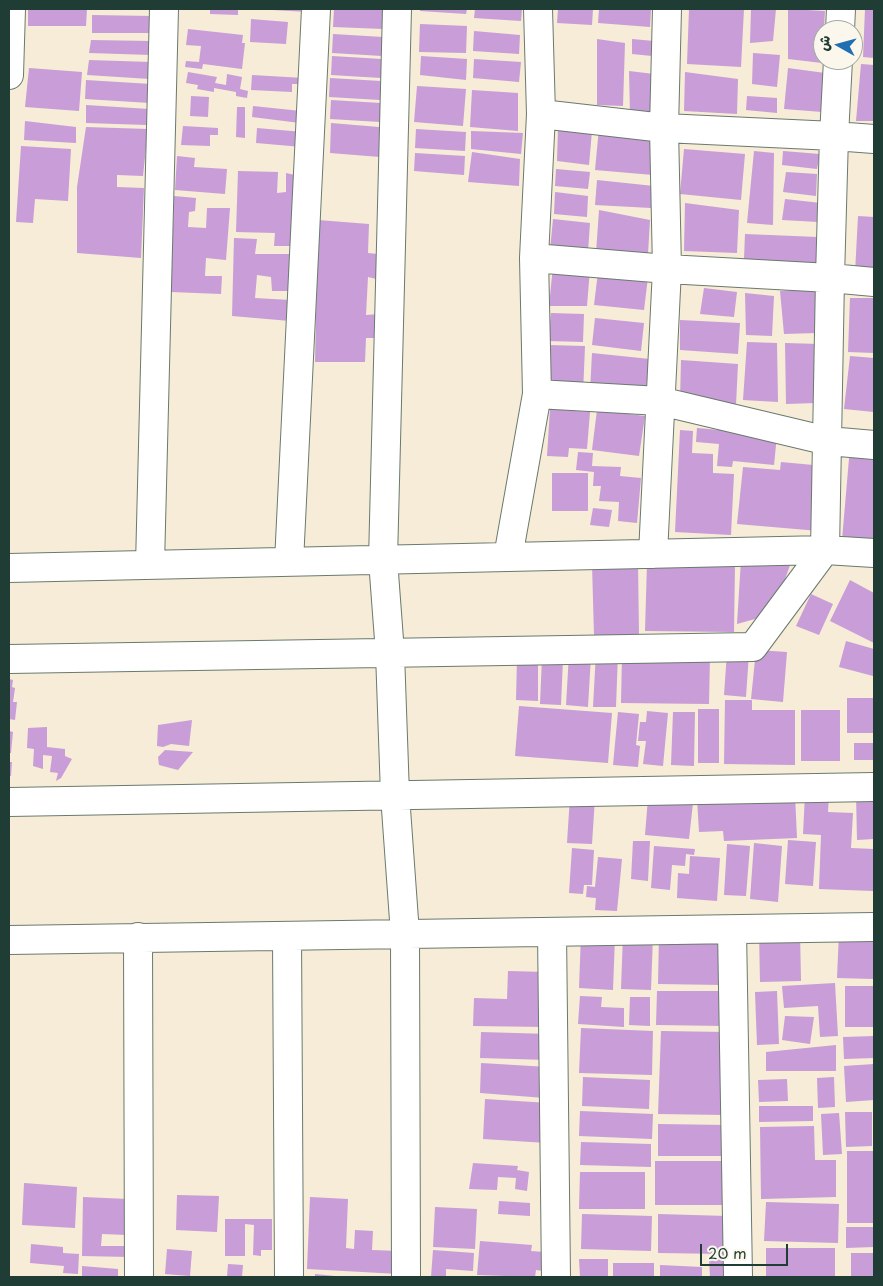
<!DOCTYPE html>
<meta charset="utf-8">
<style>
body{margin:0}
#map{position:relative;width:883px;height:1286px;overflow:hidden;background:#f6ecd7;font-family:"Playpen Sans","Playpen Sans Arabic",sans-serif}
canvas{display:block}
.frame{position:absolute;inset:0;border:10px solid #1f3d34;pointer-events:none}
.north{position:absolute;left:813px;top:20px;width:50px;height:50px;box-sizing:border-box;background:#fbf7ec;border:1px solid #a3ada2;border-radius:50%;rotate:277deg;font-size:14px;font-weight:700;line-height:20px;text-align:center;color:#1f3d34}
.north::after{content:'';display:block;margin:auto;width:18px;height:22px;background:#1f6fb2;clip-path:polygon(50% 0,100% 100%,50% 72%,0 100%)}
.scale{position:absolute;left:700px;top:1244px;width:88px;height:22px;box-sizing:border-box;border:2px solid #1f3d34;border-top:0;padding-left:6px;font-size:15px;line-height:18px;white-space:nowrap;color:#1f3d34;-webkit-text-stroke:4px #fbf7ec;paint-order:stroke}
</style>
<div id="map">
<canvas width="883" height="1286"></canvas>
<div class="frame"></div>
<div class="north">ش</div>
<div class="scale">20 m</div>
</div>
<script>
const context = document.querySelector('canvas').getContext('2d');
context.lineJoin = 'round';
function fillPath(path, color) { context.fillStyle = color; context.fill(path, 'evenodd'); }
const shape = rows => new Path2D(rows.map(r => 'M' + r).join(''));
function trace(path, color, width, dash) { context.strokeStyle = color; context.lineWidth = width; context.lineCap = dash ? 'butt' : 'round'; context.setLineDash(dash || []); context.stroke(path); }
fillPath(shape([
 [28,9,87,9,86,26,28,26],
 [210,9,238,9,238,15,210,14],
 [272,9,308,9,308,12,272,10],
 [334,9,385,9,384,29,333,27],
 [420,9,467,9,466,14,420,11],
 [475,9,522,9,521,21,474,18],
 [558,9,593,9,592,25,557,23],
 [599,9,651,9,650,27,598,23],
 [689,9,744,9,741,67,687,64],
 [751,9,776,9,773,41,750,43],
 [788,9,825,11,822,63,788,59],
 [865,9,874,10,874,58,863,57],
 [92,15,152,16,150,33,92,33],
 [251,19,288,22,286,44,250,42],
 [420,24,467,26,466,53,419,52],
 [188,29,243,35,242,43,245,43,242,69,203,64,202,69,185,67,186,61,199,62,201,46,186,45],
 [474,31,520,35,519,54,473,51],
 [333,34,383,37,382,56,332,53],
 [597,39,625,43,623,106,597,105],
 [632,39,654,41,652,56,632,54],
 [91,40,150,41,152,55,89,53],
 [753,53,780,55,777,87,752,84],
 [332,56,382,59,381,78,331,75],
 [421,56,467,59,466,80,420,75],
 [474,59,521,62,519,82,473,78],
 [89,60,151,62,150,79,87,75],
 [861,64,874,65,874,121,856,121],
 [29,68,82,72,79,111,25,107],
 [788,68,825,73,822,112,784,109],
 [629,71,654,74,652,116,630,114],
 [188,72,217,77,215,83,226,85,227,74,242,77,240,89,248,91,247,98,236,96,236,92,214,88,214,92,197,89,198,85,186,83],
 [685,72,738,79,737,114,684,111],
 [252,75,304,78,303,84,292,84,292,92,251,90],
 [330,78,381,81,380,100,329,97],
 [86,80,151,84,150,103,85,99],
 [417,86,466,89,463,126,414,122],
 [472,90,518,93,518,131,470,127],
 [191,96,209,97,208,117,190,116],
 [747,96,777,98,777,113,746,110],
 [331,100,381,103,380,122,330,119],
 [86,105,149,109,147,125,86,123],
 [253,106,301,111,300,123,252,117],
 [237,107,245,107,245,138,236,137],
 [25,121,76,127,76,143,24,140],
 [331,123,379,127,380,157,330,153],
 [183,126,218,128,218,135,210,135,210,146,181,145],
 [86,127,148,129,143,176,117,175,117,187,144,188,141,258,77,253,77,187],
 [257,128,303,132,302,147,256,143],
 [558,128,592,131,589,165,557,161],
 [599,128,653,136,653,175,595,170],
 [416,129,466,132,465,151,415,148],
 [471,131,523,133,521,154,471,149],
 [21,146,71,149,68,201,35,199,33,223,16,222],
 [684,149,745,154,741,200,680,194],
 [754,151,774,153,773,225,747,223],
 [783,151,820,154,817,169,782,165],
 [472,152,520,159,519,186,468,182],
 [415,153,465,156,464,175,414,171],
 [177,156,195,158,194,167,227,169,225,194,175,190],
 [556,169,590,172,588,189,555,186],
 [238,171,278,172,277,193,286,192,286,173,295,175,290,246,274,246,275,233,236,232],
 [786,172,817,174,816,196,783,192],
 [597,180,654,186,651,208,595,205],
 [555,192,588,196,587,217,554,214],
 [174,196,196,198,195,211,189,212,188,227,206,228,207,208,230,208,226,260,206,258,205,276,222,276,221,294,171,292],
 [785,199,821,203,818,222,782,220],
 [685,203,739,210,737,253,684,251],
 [599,210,650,220,648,254,596,253],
 [858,216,874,217,874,273,855,273],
 [553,219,590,223,588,252,550,250],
 [318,220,369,224,368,253,378,254,376,279,368,277,366,315,379,314,377,338,366,338,365,362,315,362],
 [745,234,818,237,817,264,744,259],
 [234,238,257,239,255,254,290,254,291,291,272,291,271,277,257,275,255,298,290,300,290,321,232,316],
 [553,266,590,269,587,306,549,306],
 [598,272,648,277,644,310,594,305],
 [704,288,737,292,734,317,700,314],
 [817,289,817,333,784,334,780,291],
 [745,293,774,296,772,336,746,335],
 [850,298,874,298,874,353,848,352],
 [551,313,584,314,583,342,548,341],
 [595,318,644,323,641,351,592,345],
 [680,320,740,323,738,354,680,350],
 [747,342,777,343,778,402,743,400],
 [785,343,820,344,816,403,786,404],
 [548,345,585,346,583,394,544,392],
 [592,353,650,359,645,395,590,391],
 [850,356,874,358,874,412,844,409],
 [681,360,738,364,736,405,680,401],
 [550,409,590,412,587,449,569,448,568,457,547,456],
 [597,410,645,416,639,456,592,450],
 [697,428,777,435,774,465,733,461,732,467,717,466,719,444,696,442],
 [680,430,693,431,692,453,713,454,713,473,734,474,731,535,675,532],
 [850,447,874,449,874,543,842,540],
 [578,452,593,453,592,466,621,467,620,476,641,478,637,523,618,521,619,502,599,501,601,486,593,486,594,472,576,470],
 [781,462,824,466,819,531,737,524,743,467,780,470],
 [552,473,588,473,588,511,552,511],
 [593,508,612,510,609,527,590,525],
 [741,560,790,565,773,614,737,624],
 [638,563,639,635,594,636,592,564],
 [647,563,735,564,734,632,645,631],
 [850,580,874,593,874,643,830,621],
 [811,594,833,604,819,635,796,626],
 [846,641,874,649,874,670,873,676,839,667],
 [756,650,787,652,783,702,751,699],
 [596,652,618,653,616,707,593,707],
 [727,652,749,653,746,697,724,695],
 [569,654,591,656,588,707,566,705],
 [622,655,710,656,709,704,621,703],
 [517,658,538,659,538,701,516,700],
 [542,658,563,659,561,705,540,704],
 [9,679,13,680,12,687,15,688,13,702,17,702,15,720,9,719],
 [847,698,874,698,874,733,847,733],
 [725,700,752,700,752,710,795,710,795,765,724,764],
 [519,706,612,713,608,763,515,756],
 [698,709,719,709,719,763,698,763],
 [801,710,840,710,840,761,801,761],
 [647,711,668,713,663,766,643,764,646,741,638,741,640,722,646,722],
 [618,712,639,714,636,745,640,746,638,767,613,765],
 [673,712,695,712,694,766,671,765],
 [192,720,189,746,171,744,163,747,157,746,158,725],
 [47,727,47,747,65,749,65,756,72,759,61,778,56,781,58,773,50,772,52,756,43,755,43,769,33,766,34,749,27,748,28,728],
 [9,731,13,732,11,753,9,753],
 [854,743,874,743,874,760,854,760],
 [165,750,193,752,178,770,159,765,158,757],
 [9,762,12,762,11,776,9,776],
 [805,794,829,795,828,812,853,813,851,848,874,849,873,891,819,889,821,835,803,834],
 [856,794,874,794,874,839,857,840],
 [795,795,797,838,724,841,723,831,699,832,697,799],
 [570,796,595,798,592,844,567,843],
 [648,798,693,803,689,839,645,835],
 [788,840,816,842,813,886,785,884],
 [633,841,650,841,648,881,631,879],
 [754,843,782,846,778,902,750,899],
 [727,844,750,846,746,896,724,895],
 [654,846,695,849,694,855,686,854,685,866,672,865,670,890,651,888],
 [572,848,594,850,592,885,584,885,583,894,569,893],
 [690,856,720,858,717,901,677,898,678,873,689,874],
 [598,857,622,859,617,911,595,910,596,898,586,897,587,886,595,887],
 [800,932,801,981,760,982,759,933],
 [839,932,874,932,874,979,837,978],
 [581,934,615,936,613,990,579,988],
 [623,934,653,935,651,990,621,989],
 [659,934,724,934,723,985,658,984],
 [508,971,546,972,545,1027,473,1026,474,998,507,999],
 [835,983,838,1036,820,1037,818,1006,784,1008,782,986],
 [845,986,874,986,874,1027,845,1027],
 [657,991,726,991,725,1026,656,1025],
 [777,991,779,1044,757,1045,755,992],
 [580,996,602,997,601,1007,624,1008,624,1027,578,1024],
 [630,997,650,997,650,1026,629,1025],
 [785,1016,814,1017,810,1044,782,1040],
 [581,1028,653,1031,652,1075,579,1073],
 [661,1031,726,1032,724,1115,658,1114],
 [481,1032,549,1034,549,1060,480,1058],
 [874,1036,874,1058,844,1059,843,1037],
 [836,1045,836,1071,766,1071,766,1052],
 [481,1063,548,1067,545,1098,480,1093],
 [874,1064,874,1100,846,1102,844,1066],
 [583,1077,650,1080,649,1109,582,1106],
 [834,1077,835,1107,818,1108,817,1078],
 [787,1079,788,1101,759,1102,758,1080],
 [485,1099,549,1103,547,1143,483,1139],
 [759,1106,813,1106,813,1121,759,1122],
 [580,1111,653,1114,652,1139,579,1136],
 [845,1112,872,1112,872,1146,846,1147],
 [839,1113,842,1154,823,1155,821,1114],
 [658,1124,727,1125,726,1156,658,1156],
 [814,1126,815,1160,836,1160,836,1197,761,1199,760,1127],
 [581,1142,651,1144,651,1167,580,1165],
 [847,1151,874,1151,874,1223,847,1223],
 [655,1161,728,1161,728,1205,655,1205],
 [473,1163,518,1166,517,1170,529,1172,527,1191,515,1189,516,1178,498,1177,497,1190,469,1189],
 [580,1172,645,1172,645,1209,579,1209],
 [24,1183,77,1187,75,1228,22,1225],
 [177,1195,219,1196,217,1232,176,1230],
 [83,1197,128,1199,127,1235,102,1234,101,1246,129,1246,130,1257,82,1256],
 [310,1197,348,1199,346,1248,354,1249,355,1230,373,1231,372,1250,399,1251,399,1274,307,1269],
 [499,1201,530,1203,530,1216,498,1214],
 [766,1202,839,1204,838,1243,764,1241],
 [435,1207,477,1209,475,1249,433,1247],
 [582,1214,652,1216,651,1251,581,1249],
 [658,1214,727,1216,726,1254,658,1253],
 [225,1219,272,1219,272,1250,261,1250,261,1256,253,1255,254,1225,245,1224,245,1256,225,1256],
 [846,1227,874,1227,874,1247,846,1248],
 [480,1241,532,1245,531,1251,544,1252,543,1271,536,1270,535,1277,477,1275],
 [31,1244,63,1247,63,1253,79,1254,78,1274,63,1273,64,1266,30,1263],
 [766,1248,835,1248,835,1277,766,1277],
 [167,1249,192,1251,190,1276,165,1274],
 [433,1250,474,1253,473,1271,446,1269,446,1277,431,1277],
 [851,1253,874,1253,874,1277,851,1277],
 [728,1258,729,1277,710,1277,709,1259],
 [579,1259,608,1259,608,1277,580,1277],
 [613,1263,654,1263,654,1277,613,1277],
 [228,1264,243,1265,242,1277,227,1277],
 [660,1265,702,1267,702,1277,660,1277],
 [82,1266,118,1269,118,1277,82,1277],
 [315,1274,335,1276,335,1277,315,1277]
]), '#c89dd8');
const minor = shape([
 [397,9,383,560,390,653,395,795,405,934,406,1277],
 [840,30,841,9],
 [9,75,11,9],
 [541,114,664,128,834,136,874,139],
 [534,258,667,269,830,278,874,282],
 [537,394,660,401,828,441,874,445],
 [653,554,667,269,664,128,667,9],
 [508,557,537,394,534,258,541,114,538,9],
 [289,562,316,9],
 [150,565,164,9],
 [9,568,825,550,874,553],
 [9,659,753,647,825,550,830,278,834,136,838,60],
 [9,802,874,787],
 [732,930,738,1277],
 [552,932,556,1277],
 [287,936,289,1277],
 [138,937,139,1277],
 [9,940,874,927]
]);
trace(minor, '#6a7a6d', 30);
trace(minor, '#fff', 28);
</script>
